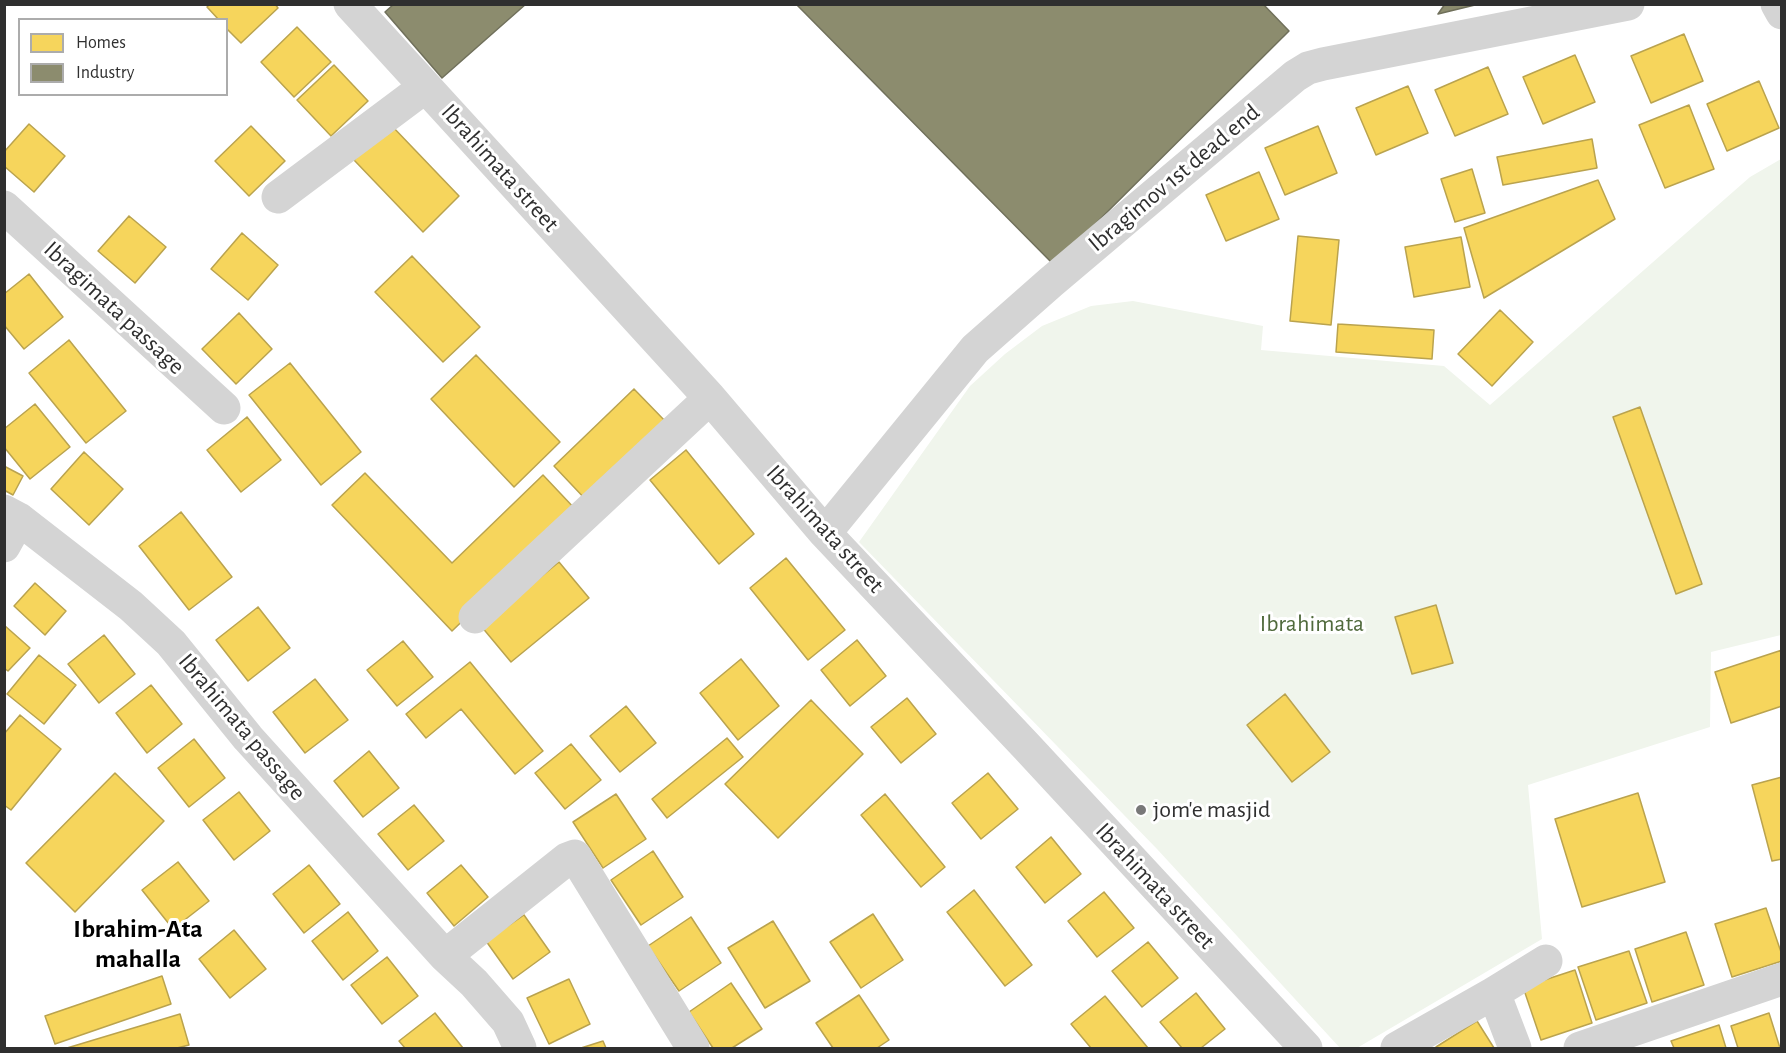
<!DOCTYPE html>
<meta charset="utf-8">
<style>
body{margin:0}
#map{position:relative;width:1786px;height:1053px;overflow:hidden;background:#fff;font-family:"Alegreya Sans",sans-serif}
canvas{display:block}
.frame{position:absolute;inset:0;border:6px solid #2f2f2f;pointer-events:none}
.legend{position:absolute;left:18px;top:18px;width:210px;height:78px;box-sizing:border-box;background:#fff;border:2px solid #acacac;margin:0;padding:8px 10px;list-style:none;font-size:18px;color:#2f2f2f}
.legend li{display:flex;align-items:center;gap:12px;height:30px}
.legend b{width:30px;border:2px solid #acacac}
</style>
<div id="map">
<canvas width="1786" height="1053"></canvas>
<div class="frame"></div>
<ul class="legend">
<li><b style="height:16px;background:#f6d55c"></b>Homes</li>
<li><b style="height:16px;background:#8c8c6e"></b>Industry</li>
</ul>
</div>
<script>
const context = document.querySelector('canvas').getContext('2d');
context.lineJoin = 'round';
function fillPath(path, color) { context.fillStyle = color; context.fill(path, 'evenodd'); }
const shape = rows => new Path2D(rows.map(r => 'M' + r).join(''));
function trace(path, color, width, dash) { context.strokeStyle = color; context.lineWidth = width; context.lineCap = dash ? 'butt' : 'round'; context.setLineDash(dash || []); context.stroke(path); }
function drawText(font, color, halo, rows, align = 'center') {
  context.font = font + ' "Alegreya Sans",sans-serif'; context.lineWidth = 6; context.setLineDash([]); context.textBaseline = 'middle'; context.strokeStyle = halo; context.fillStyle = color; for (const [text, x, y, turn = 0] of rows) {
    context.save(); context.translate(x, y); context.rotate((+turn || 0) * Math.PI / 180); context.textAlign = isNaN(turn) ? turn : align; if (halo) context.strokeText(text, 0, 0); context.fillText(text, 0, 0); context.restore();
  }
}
fillPath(shape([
 [1781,159,1781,635,1711,652,1710,727,1528,785,1542,939,1357,1048,1340,1048,1157,849,859,542,970,386,1005,354,1042,326,1091,306,1133,301,1263,326,1261,350,1444,366,1490,405,1750,177]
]), '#f0f5ec');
const homes = shape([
 [210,4,275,4,278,8,241,43,226,28,226,20,219,20,207,7,210,4],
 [297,27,331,62,294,97,261,62,297,27],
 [1684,34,1703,81,1651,103,1631,56,1684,34],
 [1575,55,1595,102,1543,124,1523,77,1575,55],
 [334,65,368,101,331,136,297,100,334,65],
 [1488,67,1508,114,1455,136,1435,90,1488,67],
 [1759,81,1779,128,1727,151,1707,104,1759,81],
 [1408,86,1428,133,1376,155,1356,108,1408,86],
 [1689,105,1714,169,1665,188,1639,125,1689,105],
 [29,124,65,156,34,192,4,166,4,152,29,124],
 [391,125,459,196,423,232,354,160,391,125],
 [251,126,285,161,249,196,215,161,251,126],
 [1318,126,1337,173,1285,195,1265,148,1318,126],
 [1592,139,1597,168,1503,185,1497,157,1592,139],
 [1472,169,1485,213,1455,222,1441,179,1472,169],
 [1259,172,1279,219,1226,241,1206,195,1259,172],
 [1598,180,1615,219,1484,298,1464,228,1598,180],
 [129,216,166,247,135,283,98,251,129,216],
 [242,233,278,265,248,300,211,269,242,233],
 [1298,236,1339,240,1331,325,1290,321,1298,236],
 [1461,237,1470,287,1414,297,1405,247,1461,237],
 [412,256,480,327,443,362,375,292,412,256],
 [29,274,63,317,24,349,4,325,4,294,29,274],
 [1500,310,1533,342,1492,386,1458,354,1500,310],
 [239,313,272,349,236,384,202,349,239,313],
 [1338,324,1434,330,1432,359,1336,352,1338,324],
 [69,340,126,411,86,443,29,373,69,340],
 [476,355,560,442,514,487,431,399,476,355],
 [290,363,361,452,321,485,249,395,290,363],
 [634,389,668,424,588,502,554,466,634,389],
 [35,404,70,447,30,479,4,447,4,429,35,404],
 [1640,407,1702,584,1676,594,1613,417,1640,407],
 [247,417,281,460,241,492,207,450,247,417],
 [686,450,754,534,719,564,650,480,686,450],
 [84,452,123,489,89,525,51,489,84,452],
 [4,466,23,476,13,495,4,490,4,466],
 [365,473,452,563,543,475,577,511,452,631,332,505,365,473],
 [181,512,232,577,189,610,139,546,181,512],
 [786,558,845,630,808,660,750,588,786,558],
 [559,562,589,598,511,662,481,626,559,562],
 [35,583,66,611,45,635,14,606,35,583],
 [1436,605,1453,663,1412,674,1395,617,1436,605],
 [258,607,290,648,248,681,216,640,258,607],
 [4,625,30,648,8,671,4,668,4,625],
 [104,635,135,674,99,703,68,664,104,635],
 [857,640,886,676,850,706,821,670,857,640],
 [403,641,433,677,397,706,367,670,403,641],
 [1782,650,1782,706,1731,723,1715,672,1782,650],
 [39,655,76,685,44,724,7,694,39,655],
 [741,659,779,706,738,740,700,693,741,659],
 [470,662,543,751,515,774,461,709,426,738,406,714,470,662],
 [315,679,348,720,305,753,273,712,315,679],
 [151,685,182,724,147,753,116,713,151,685],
 [1285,694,1330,752,1292,782,1247,725,1285,694],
 [907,698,936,734,901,763,871,727,907,698],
 [811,700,863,754,778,838,725,784,811,700],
 [626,706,656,743,620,772,590,736,626,706],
 [20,715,61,749,11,810,4,805,4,734,20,715],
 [727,738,743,757,667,818,652,799,727,738],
 [194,739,225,778,189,807,158,768,194,739],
 [571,744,601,780,565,809,535,773,571,744],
 [369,751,399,788,363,817,334,781,369,751],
 [115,773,164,821,75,912,26,863,115,773],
 [988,773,1018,809,981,839,952,803,988,773],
 [1782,777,1782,859,1772,861,1752,785,1782,777],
 [239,792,270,831,234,860,203,820,239,792],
 [1638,793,1665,882,1582,907,1555,819,1638,793],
 [616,794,646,839,603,868,573,822,616,794],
 [885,794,945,867,921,887,861,815,885,794],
 [414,805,444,841,408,870,378,834,414,805],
 [1051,837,1081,874,1045,903,1016,867,1051,837],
 [653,851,683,897,641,925,611,880,653,851],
 [178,862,209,901,173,929,142,890,178,862],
 [309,865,340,904,304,933,273,894,309,865],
 [461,865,488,897,454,926,427,893,461,865],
 [974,890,1032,965,1005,986,947,912,974,890],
 [1104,892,1134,928,1097,957,1068,921,1104,892],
 [1766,908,1782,955,1782,961,1732,977,1715,924,1766,908],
 [348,912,378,951,343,980,312,941,348,912],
 [873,914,903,960,861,988,830,942,873,914],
 [524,915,550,952,513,979,486,941,524,915],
 [691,917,721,963,679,991,648,946,691,917],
 [773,921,810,981,765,1008,728,948,773,921],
 [234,930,266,969,230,998,199,959,234,930],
 [1686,932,1704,985,1652,1002,1635,949,1686,932],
 [1148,942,1178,978,1142,1007,1112,971,1148,942],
 [1629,951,1647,1003,1596,1020,1578,967,1629,951],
 [387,957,418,996,382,1024,351,985,387,957],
 [1575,970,1592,1023,1541,1040,1523,987,1575,970],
 [162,976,171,1004,55,1044,45,1016,162,976],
 [569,979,590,1024,549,1044,527,998,569,979],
 [731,983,762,1029,732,1048,713,1048,689,1012,731,983],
 [1196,993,1225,1029,1201,1048,1182,1048,1160,1022,1196,993],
 [859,995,889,1040,877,1048,833,1048,816,1023,859,995],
 [1105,996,1148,1048,1091,1048,1071,1024,1105,996],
 [435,1013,463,1048,405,1048,399,1041,435,1013],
 [1769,1013,1780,1048,1738,1048,1731,1026,1769,1013],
 [180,1014,189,1045,177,1048,67,1048,180,1014],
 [1477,1021,1494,1048,1437,1048,1436,1047,1477,1021],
 [1719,1025,1726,1048,1674,1048,1671,1041,1719,1025],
 [603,1041,606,1048,581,1048,603,1041]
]);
fillPath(homes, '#f6d55c');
trace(homes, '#baa34e', 1.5);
const industry = shape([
 [394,4,526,4,442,78,385,12,394,4],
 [796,4,1263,4,1289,31,1054,265,796,4],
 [1445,4,1479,4,1438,14,1445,4]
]);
fillPath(industry, '#8c8c6e');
trace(industry, '#70705b', 1.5);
trace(shape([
 [350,4,710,398,825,533,1027,747,1306,1048],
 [1777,4,1782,13],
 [278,197,425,87],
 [4,207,224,408],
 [4,511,19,519,131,606,171,643,248,738,445,956,474,983,508,1022,520,1048],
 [825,533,975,349,1051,282,1295,76,1308,68,1323,64,1628,4],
 [4,546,19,519],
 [475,617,710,398],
 [445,956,567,859,575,856,693,1048],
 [1494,993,1515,1048],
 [1397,1048,1494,993,1546,961],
 [1580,1048,1782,979]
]), '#d4d4d4', 33);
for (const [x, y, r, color] of [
 [1141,810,6,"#787878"]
]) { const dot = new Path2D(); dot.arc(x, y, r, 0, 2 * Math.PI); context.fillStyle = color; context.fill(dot); trace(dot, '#fff', 2); }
drawText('24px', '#2f2f2f', '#fff', [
 ["Ibrahimаta street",500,168,48],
 ["Ibragimov 1st dead end",1174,178,-40],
 ["Ibragimаta passage",114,308,43],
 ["Ibrahimаta street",825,529,48],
 ["Ibrahimаta passage",242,727,50],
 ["Ibrahimаta street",1155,886,47]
]);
drawText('24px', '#506a3c', '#fff', [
 ["Ibrahimаta",1312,624]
]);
drawText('24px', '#2f2f2f', '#fff', [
 ["jom'e masjid",1153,810]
], 'left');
drawText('bold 26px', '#000', '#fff', [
 ["Ibrahim-Аta",138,929],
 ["mahalla",138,959]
]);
</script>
